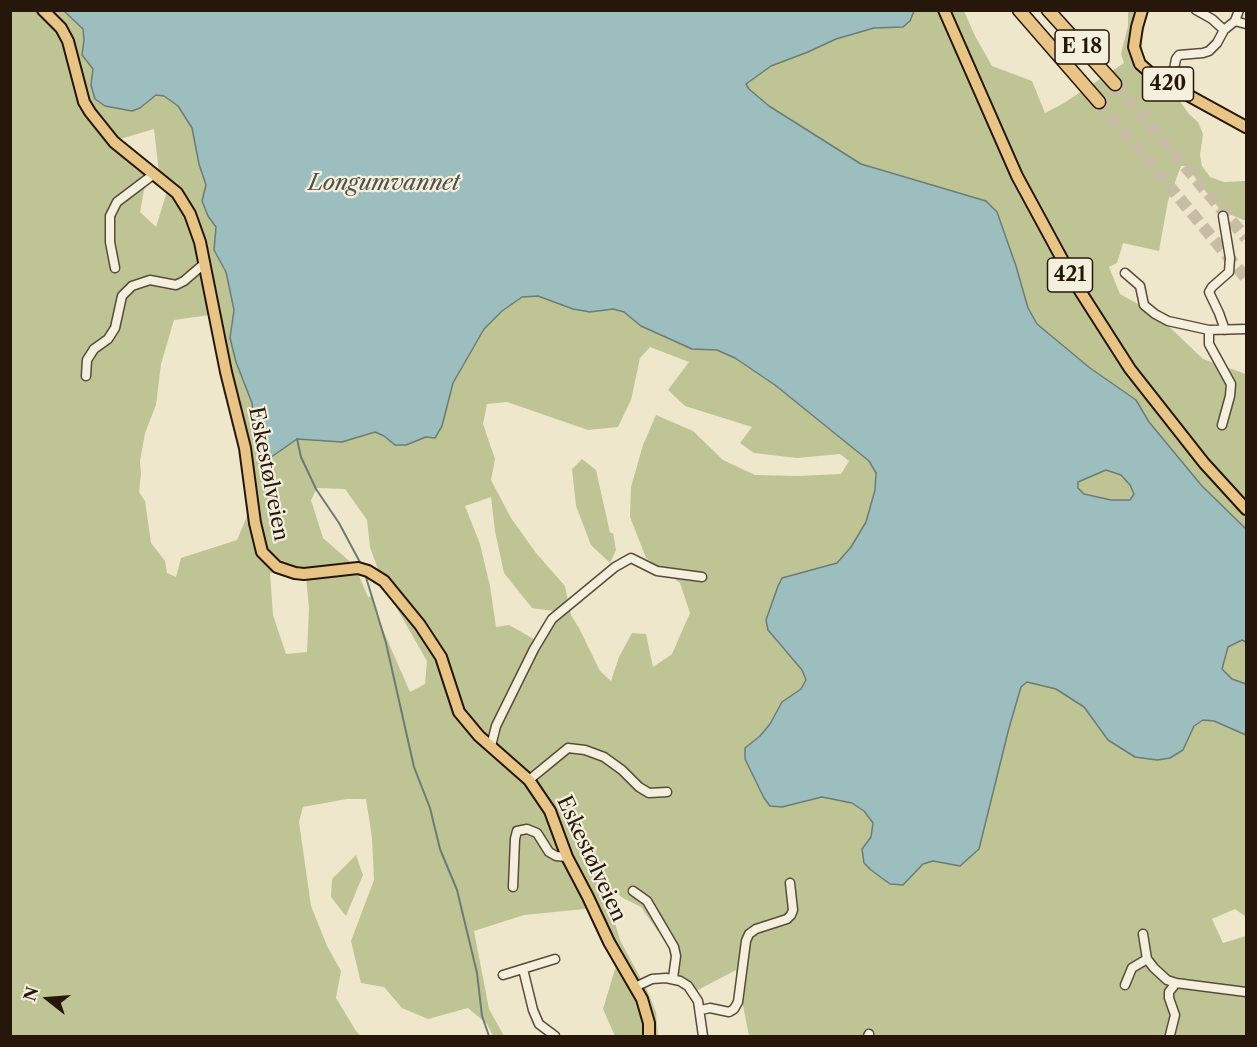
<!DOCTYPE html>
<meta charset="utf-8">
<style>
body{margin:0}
#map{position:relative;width:1257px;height:1047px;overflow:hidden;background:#efe7cc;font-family:"Libre Caslon Text",serif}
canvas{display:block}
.frame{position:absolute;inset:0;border:12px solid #27170b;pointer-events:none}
.north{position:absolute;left:18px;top:969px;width:60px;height:60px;-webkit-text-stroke:4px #f5efde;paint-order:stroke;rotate:287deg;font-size:16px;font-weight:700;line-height:24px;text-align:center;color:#27170b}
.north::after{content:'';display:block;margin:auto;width:21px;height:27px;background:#27170b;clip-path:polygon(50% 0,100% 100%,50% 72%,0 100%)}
</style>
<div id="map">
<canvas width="1257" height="1047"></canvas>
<div class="frame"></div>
<div class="north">N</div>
</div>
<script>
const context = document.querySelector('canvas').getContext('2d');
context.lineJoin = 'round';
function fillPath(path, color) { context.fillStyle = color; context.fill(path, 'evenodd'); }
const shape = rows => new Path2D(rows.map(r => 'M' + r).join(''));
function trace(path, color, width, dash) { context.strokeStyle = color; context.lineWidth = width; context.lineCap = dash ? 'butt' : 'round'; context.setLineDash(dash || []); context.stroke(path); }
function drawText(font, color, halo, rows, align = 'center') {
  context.font = font + ' "Libre Caslon Text",serif'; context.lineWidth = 4.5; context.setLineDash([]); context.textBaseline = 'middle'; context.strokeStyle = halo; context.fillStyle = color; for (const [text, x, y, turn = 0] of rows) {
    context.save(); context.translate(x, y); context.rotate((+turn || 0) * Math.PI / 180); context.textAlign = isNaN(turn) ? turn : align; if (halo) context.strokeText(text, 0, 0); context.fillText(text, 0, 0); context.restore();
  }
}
fillPath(shape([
 [10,11,64,11,83,29,84,40,82,55,93,69,91,85,141,108,156,95,164,96,178,106,192,128,199,164,207,186,202,201,208,216,216,227,214,250,226,272,234,310,230,338,236,362,252,403,256,442,260,456,297,439,342,442,375,432,384,436,395,445,406,445,426,437,442,426,453,383,484,329,502,311,522,297,538,296,590,312,613,309,624,312,641,326,692,349,717,350,735,358,775,385,869,461,876,473,875,490,866,522,851,547,837,563,783,578,766,620,778,643,802,670,806,680,802,689,782,702,770,724,760,736,745,748,745,759,764,798,770,806,782,807,822,797,852,803,864,811,873,823,871,837,862,849,903,885,923,864,933,861,960,866,989,807,1009,728,1021,687,1027,682,1056,689,1084,707,1108,740,1157,760,1170,758,1183,750,1194,726,1203,720,1214,721,1246,735,1246,917,1235,909,1212,919,1223,943,1246,936,1246,1036,749,1036,736,970,694,992,675,973,666,937,657,930,641,907,623,898,614,891,603,901,615,923,620,940,647,990,656,1012,658,1036,615,1036,603,1009,618,959,595,908,524,915,474,931,489,1009,504,1036,493,1036,487,1024,468,1008,428,1019,402,1008,384,987,361,983,351,941,374,880,372,838,366,799,347,799,303,807,299,822,311,906,327,946,341,971,336,998,356,1031,361,1036,11,1036],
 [154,129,160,182,168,188,156,227,140,212,148,169,120,139],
 [217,314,224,328,225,349,242,416,254,500,237,540,181,558,176,577,167,573,165,561,151,543,145,501,139,492,141,474,140,461,145,433,156,405,161,364,174,320],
 [650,347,689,362,668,390,685,406,752,427,740,443,754,453,797,458,840,454,849,461,841,474,798,476,755,475,723,460,693,431,656,415,643,445,631,487,630,517,646,558,680,583,690,613,672,654,653,667,646,634,632,633,619,657,611,681,600,671,579,628,571,615,565,586,536,553,511,518,491,480,495,459,483,424,487,404,507,402,588,430,618,427,631,400,640,358],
 [317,488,345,489,367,520,370,547,384,586,427,661,425,684,410,692,376,614,373,596,368,597,355,566,323,538,311,500],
 [491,497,495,531,504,573,532,608,560,612,558,618,539,642,509,625,496,627,490,586,480,544,465,506],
 [283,570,306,577,309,608,307,652,286,654,273,615,270,573],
 [914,11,964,11,975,36,992,66,1032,81,1045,113,1064,103,1124,63,1121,54,1128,26,1128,11,1147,11,1142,36,1143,70,1174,93,1189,114,1198,122,1203,134,1200,155,1202,166,1210,177,1224,182,1246,181,1246,221,1221,211,1186,166,1181,166,1168,201,1159,251,1123,243,1117,263,1109,267,1120,294,1156,314,1203,359,1246,374,1246,529,1202,486,1149,422,1136,400,1090,368,1037,324,1028,308,1016,266,997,212,861,164,769,106,749,89,746,84,771,66,808,52,836,39,874,28,891,28],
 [582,459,596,470,610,533,613,533,616,550,610,563,591,545,576,506,572,469],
 [1106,470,1121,475,1130,485,1134,494,1130,500,1111,500,1084,494,1077,488,1078,482],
 [1242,640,1246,642,1246,684,1232,679,1222,669,1228,647],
 [356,855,363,875,346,916,331,897,332,879]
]), '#bfc494');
const water = shape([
 [64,11,914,11,910,21,903,27,874,28,836,39,808,52,771,66,746,84,749,89,769,106,861,164,986,201,997,212,1016,266,1028,308,1037,324,1090,368,1136,400,1149,422,1202,486,1246,529,1246,642,1242,640,1228,647,1222,669,1232,679,1246,684,1246,735,1214,721,1203,720,1194,726,1183,750,1170,758,1157,760,1135,757,1108,740,1084,707,1056,689,1027,682,1021,687,1009,728,979,849,960,866,933,861,923,864,903,885,890,884,871,870,864,863,862,849,871,837,873,823,864,811,852,803,822,797,782,807,770,806,764,798,745,759,745,748,760,736,770,724,782,702,801,689,806,680,802,670,768,630,766,620,778,586,782,578,837,563,851,547,866,522,875,490,876,473,869,461,775,385,735,358,717,350,692,349,641,326,624,312,613,309,590,312,573,309,538,296,522,297,502,311,484,329,453,383,442,426,435,438,426,437,406,445,395,445,384,436,375,432,342,442,297,439,260,465,260,456,256,442,252,403,236,362,230,338,234,310,226,272,214,250,216,227,208,216,202,201,206,185,199,164,192,128,178,106,164,96,156,95,140,108,132,111,105,106,95,99,91,85,93,69,82,55,84,40,83,29,64,11],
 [1106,470,1121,475,1130,485,1134,494,1130,500,1111,500,1084,494,1078,488,1078,482,1106,470]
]);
fillPath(water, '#9cbebf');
trace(water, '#6d7b77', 1.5);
trace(shape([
 [297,439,301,457,316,489,339,523,362,566],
 [365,574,386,643,414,767,430,808,440,849,457,890,477,973,482,1016,489,1036]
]), '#6d7b77', 2);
trace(shape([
 [1115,84,1246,238],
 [1099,102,1246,278]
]), '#c7bda5', 12, [12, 6]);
const minor = shape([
 [1196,10,1212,19,1224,30],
 [1235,21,1246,24],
 [1174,69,1176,59,1179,55,1203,53,1209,51,1217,43,1224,30,1235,21,1239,10],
 [1223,216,1230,258,1229,272,1212,287,1209,292,1219,313,1225,330],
 [115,268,110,242,110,216,117,202,154,174],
 [1125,273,1140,286,1144,305,1155,314,1168,321,1209,330,1246,329],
 [1209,330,1209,344,1231,384,1230,396,1222,425],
 [86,376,87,360,94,349,108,339,115,328,122,296,132,286,150,280,176,285,184,281,205,263],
 [491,746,496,726,534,649,552,619,615,567,631,558,657,571,702,577],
 [529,780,568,748,585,750,604,757,622,770,639,787,649,793,667,792],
 [513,887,515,839,517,831,527,829,537,833,549,852,556,856,567,857],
 [633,891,647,901,674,947,676,956,673,978],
 [1143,934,1147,959,1154,968,1167,980,1176,983,1246,992],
 [523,969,533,1010,539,1024,555,1036],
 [503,975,555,959],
 [1125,985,1132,968,1147,959],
 [635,987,652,979,666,978,680,981,688,986,698,1001,703,1036],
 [701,1010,710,1008,729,1012,734,1009,738,1002,746,941,749,934,756,929,787,919,791,915,793,910,790,883],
 [1170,1035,1175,1015,1169,998,1169,992,1176,983],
 [868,1036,869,1034]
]);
const major = shape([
 [43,10,61,28,68,41,84,102,90,112,114,142,177,193,190,214,200,242,226,372,245,448,255,523,262,552,277,567,295,573,304,574,358,568,368,571,384,581,420,625,441,657,459,712,479,736,529,780,550,811,567,857,588,897,609,942,642,999,649,1023,649,1036],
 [944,10,1017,176,1075,283,1130,369,1204,463,1246,509],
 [1142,10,1137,27,1134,47,1140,64,1155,77,1246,127]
]);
const highway = shape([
 [1019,10,1099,102],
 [1048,10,1115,84]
]);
trace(minor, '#594b3b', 11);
trace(major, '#27170b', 14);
trace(highway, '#27170b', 15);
trace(minor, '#f5efde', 8);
trace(major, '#e8c486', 10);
trace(highway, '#e8c486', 12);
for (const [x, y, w] of [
 [1082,47,54],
 [1168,84,51],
 [1070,275,45]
]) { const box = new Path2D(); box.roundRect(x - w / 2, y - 17, w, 34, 4.5); context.fillStyle = '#f5efde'; context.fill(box); trace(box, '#27170b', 1.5); }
drawText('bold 20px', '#27170b', null, [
 ["E 18",1082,47],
 ["420",1168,84],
 ["421",1070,275]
]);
drawText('21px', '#27170b', '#f5efde', [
 ["Eskestølveien",268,474,79],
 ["Eskestølveien",591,859,65]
]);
drawText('italic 22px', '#50514a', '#f5efde', [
 ["Longumvannet",384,184]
]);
</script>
